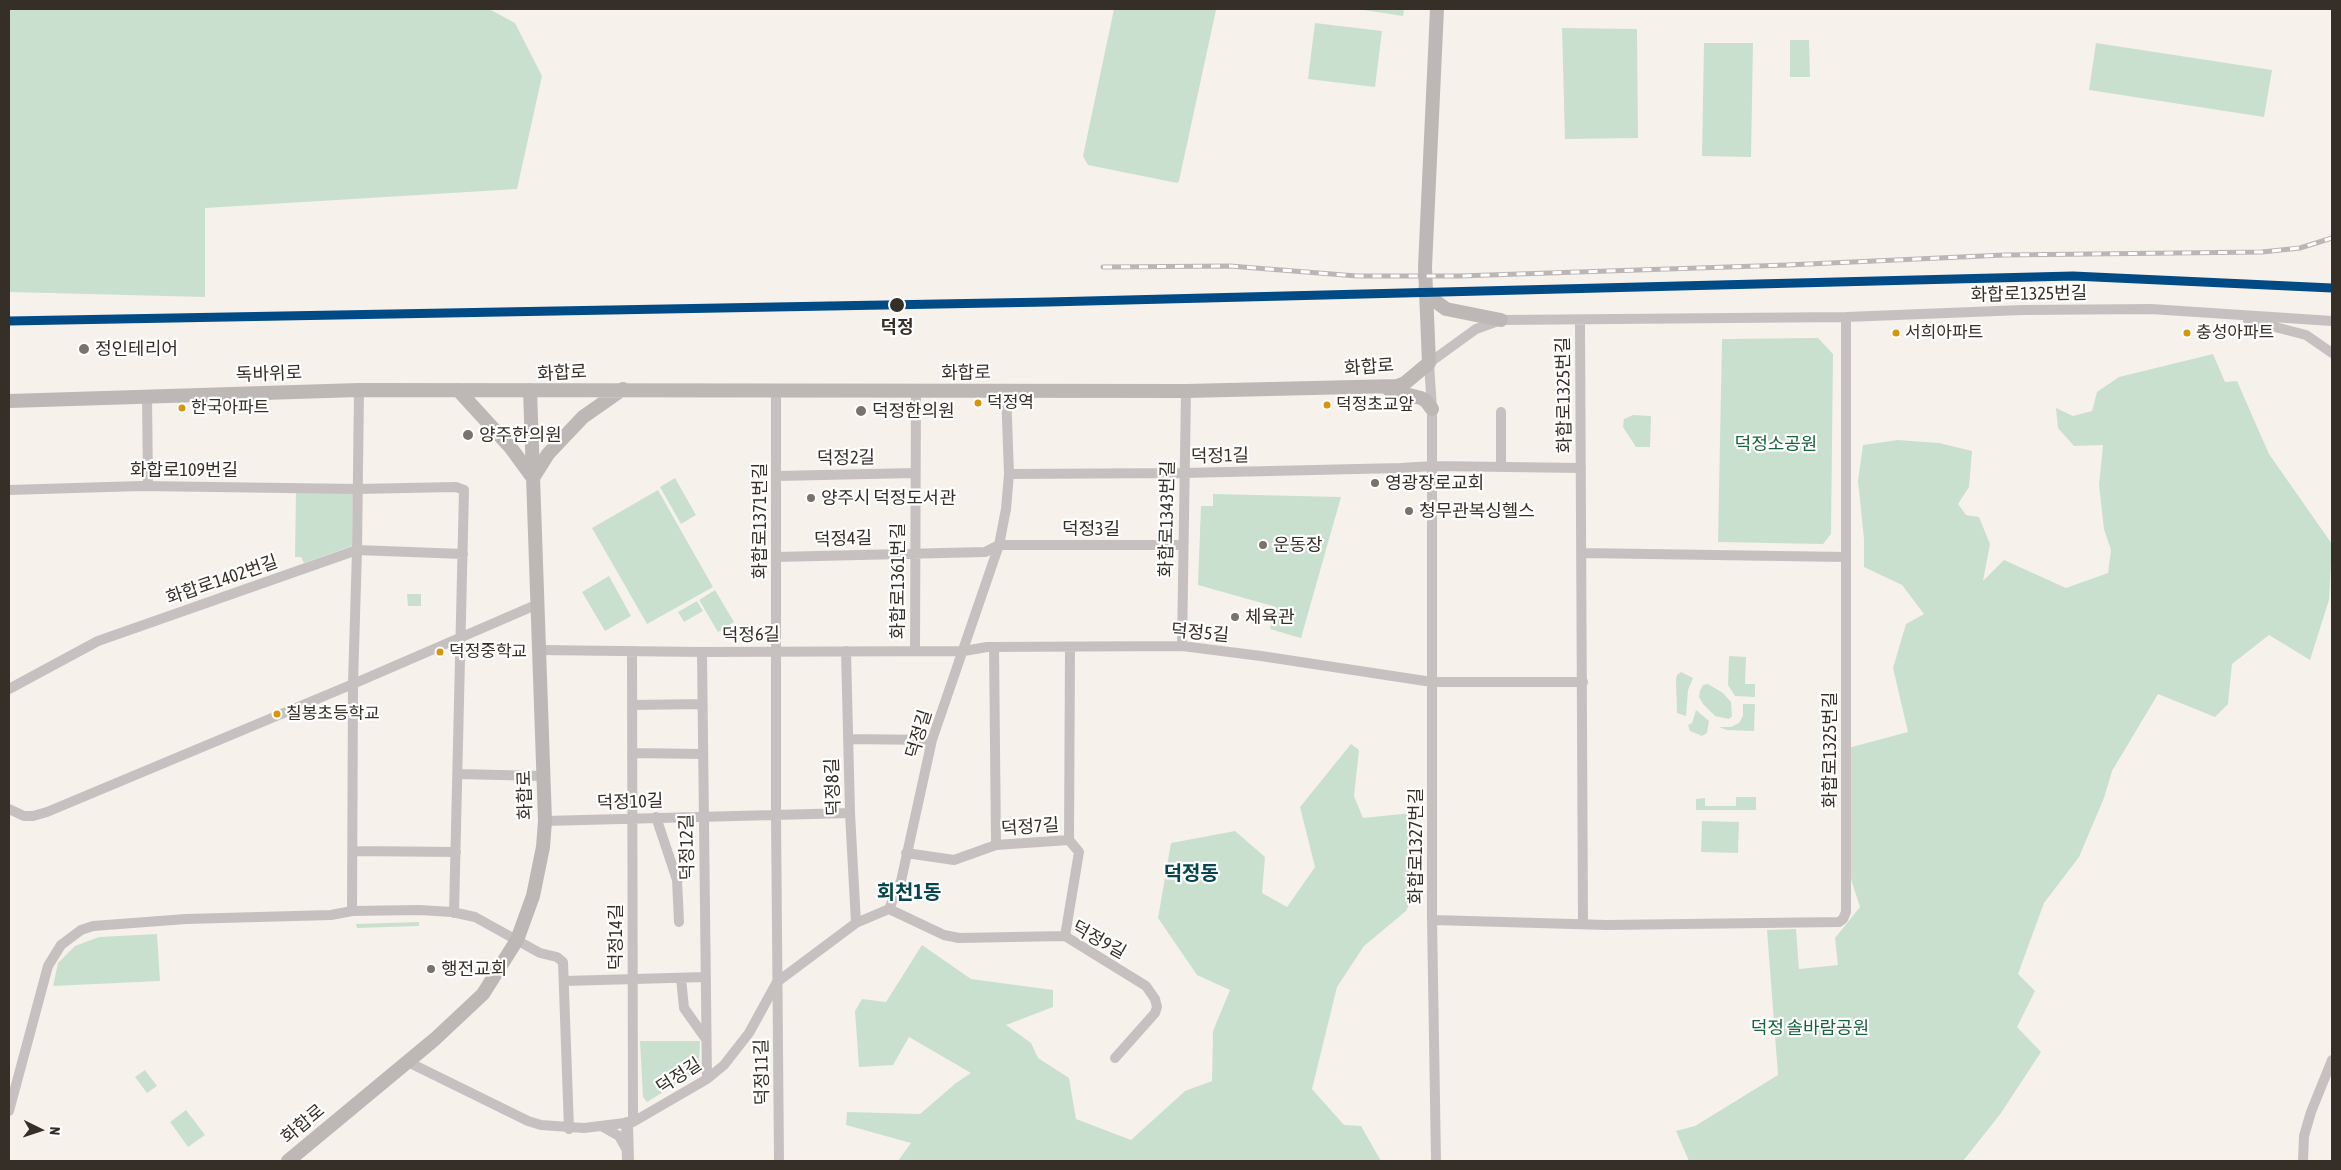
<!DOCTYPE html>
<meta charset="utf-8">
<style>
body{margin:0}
#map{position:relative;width:2341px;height:1170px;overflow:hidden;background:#f7f1eb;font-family:"Asap Condensed",sans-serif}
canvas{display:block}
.frame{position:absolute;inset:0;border:10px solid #362f27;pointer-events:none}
.north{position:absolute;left:15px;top:1105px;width:50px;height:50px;-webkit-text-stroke:4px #fff;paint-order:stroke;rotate:94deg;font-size:14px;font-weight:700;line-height:20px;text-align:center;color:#362f27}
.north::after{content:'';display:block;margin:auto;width:18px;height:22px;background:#362f27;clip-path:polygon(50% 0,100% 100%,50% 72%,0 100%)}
</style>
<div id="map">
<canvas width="2341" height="1170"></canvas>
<div class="frame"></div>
<div class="north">N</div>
</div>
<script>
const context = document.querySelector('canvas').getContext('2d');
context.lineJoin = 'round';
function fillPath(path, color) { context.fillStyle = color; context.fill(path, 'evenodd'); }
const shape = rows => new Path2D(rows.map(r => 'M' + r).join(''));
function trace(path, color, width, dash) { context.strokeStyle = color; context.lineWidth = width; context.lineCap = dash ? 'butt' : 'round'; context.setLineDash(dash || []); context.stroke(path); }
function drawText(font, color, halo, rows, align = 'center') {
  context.font = font + ' "Asap Condensed","Noto Sans KR",sans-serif'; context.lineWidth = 4.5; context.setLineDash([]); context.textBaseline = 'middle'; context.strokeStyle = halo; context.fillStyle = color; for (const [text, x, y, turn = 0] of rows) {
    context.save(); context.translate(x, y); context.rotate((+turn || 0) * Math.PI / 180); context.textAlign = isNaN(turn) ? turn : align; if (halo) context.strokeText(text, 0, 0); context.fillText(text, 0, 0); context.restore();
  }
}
fillPath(shape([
 [9,9,489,9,515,23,542,76,517,189,205,208,205,297,9,292],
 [1114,9,1216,10,1179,181,1177,183,1088,165,1083,156],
 [1357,9,1404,9,1403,16],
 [1315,23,1382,31,1375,87,1308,79],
 [1562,28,1637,29,1638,138,1565,139],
 [1790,40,1809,40,1810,77,1790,77],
 [1704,43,1753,43,1751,157,1702,156],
 [2096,43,2272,70,2264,117,2089,90],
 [1818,338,1833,354,1831,534,1823,544,1718,542,1722,339],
 [2213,354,2225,382,2237,381,2269,454,2332,544,2329,600,2310,660,2269,635,2232,664,2228,704,2215,717,2158,694,2112,771,2104,798,2079,857,2044,903,2018,974,2035,991,2017,1027,2041,1052,2001,1113,1963,1161,1689,1161,1676,1131,1695,1126,1778,1075,1767,930,1796,929,1799,969,1838,965,1835,938,1860,907,1851,879,1848,748,1908,732,1893,668,1906,624,1924,614,1902,585,1864,567,1864,539,1858,481,1863,445,1898,440,1939,443,1972,451,1969,487,1958,504,1966,515,1979,517,1990,544,1983,581,2004,560,2066,588,2108,573,2111,550,2104,529,2099,485,2103,445,2074,446,2058,428,2056,408,2073,416,2092,411,2097,392,2119,377],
 [1633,415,1651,416,1650,447,1636,447,1623,427,1624,419],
 [675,478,696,515,681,524,660,487],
 [658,490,713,587,647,624,592,528],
 [296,493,353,493,352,546,304,563,301,557,295,557],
 [1213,494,1341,497,1301,638,1270,629,1276,607,1198,585,1201,506,1213,506],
 [609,576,631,616,605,631,582,592],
 [715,590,734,622,718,632,699,600],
 [407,594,421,594,421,606,408,606],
 [697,601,703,611,684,622,678,612],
 [1729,656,1746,657,1745,684,1755,684,1755,697,1735,696,1728,685],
 [1681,672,1693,678,1688,690,1686,716,1677,713,1676,679,1677,675],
 [1708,684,1723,693,1731,702,1732,716,1729,719,1715,716,1703,704,1699,697,1700,691,1703,685],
 [1743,704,1755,704,1754,731,1727,730,1719,727,1731,727,1739,723,1743,716],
 [1696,710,1709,721,1707,733,1702,736,1690,731,1688,725,1692,723],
 [1351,744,1359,750,1354,796,1363,818,1411,813,1417,887,1406,911,1364,946,1337,987,1312,1089,1344,1125,1361,1126,1381,1161,898,1161,911,1143,846,1125,847,1112,920,1114,956,1083,971,1073,909,1037,893,1065,859,1067,855,1011,862,999,886,1002,922,945,971,979,1053,990,1053,1007,1006,1025,1031,1043,1038,1058,1069,1078,1076,1119,1131,1140,1185,1091,1212,1081,1213,1031,1230,990,1197,975,1158,918,1171,843,1235,831,1265,857,1262,893,1287,907,1315,867,1300,807],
 [1736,797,1756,797,1756,810,1696,810,1696,799,1705,798,1705,806,1736,806],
 [1702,821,1739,822,1738,853,1701,852],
 [419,922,419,926,357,928,356,924],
 [157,934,160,981,53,986,58,963,75,946,99,937],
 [640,1041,700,1041,699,1065,692,1074,647,1102,643,1097],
 [145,1070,157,1086,147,1093,135,1077],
 [186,1110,205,1135,188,1147,170,1122]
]), '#cae0ce');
trace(shape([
 [1580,320,1583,923],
 [2248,320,2306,335,2332,353],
 [359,390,357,550,463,554],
 [776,390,776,815,779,1161],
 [147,396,148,486],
 [1501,467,1501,412],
 [1009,474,1184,473,1401,468,1432,466,1581,468],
 [777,476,915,473],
 [9,490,141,486,358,489,456,487,464,490,454,913],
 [1582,553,1846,557],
 [776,557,985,552,999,545,1183,545],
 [1182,646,1186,391],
 [994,647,996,845],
 [539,650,702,652,964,651,987,647,1182,646,1261,656,1432,682,1432,917,1434,920,1607,925,1839,922,1843,919,1846,912,1846,317],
 [632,651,633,1122],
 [846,651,850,813,856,923],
 [915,651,916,392],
 [702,652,707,1079],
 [1583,682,1432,682,1432,409,1429,363,1476,329,1501,320,1846,317,2022,310,2151,309,2332,321],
 [9,689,98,641,357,550,353,684,538,604],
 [632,705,702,704],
 [848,739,932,740],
 [632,753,702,754],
 [458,774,543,776],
 [9,809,24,816,33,816,47,812,353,684,352,911],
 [656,817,677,880,679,922],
 [545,821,850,813],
 [353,851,456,852],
 [906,853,954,860,996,845,1069,840],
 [889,909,944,935,959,938,1065,936,1146,986,1155,999,1157,1007,1155,1013,1115,1058],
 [1432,917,1436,1161],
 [1065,936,1079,852,1069,840,1070,647],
 [681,978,684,1008,706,1039],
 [565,981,705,977],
 [408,1062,528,1121,541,1125,584,1128,633,1122,707,1079,724,1065,749,1033,777,982,856,923,889,909,901,881,932,740,999,545,1006,509,1009,474,1006,391],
 [9,1111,48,966,61,945,81,930,93,926,186,919,331,915,352,911,419,910,452,912,475,917,540,953,557,957,563,962,569,1129],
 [603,1127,619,1136,627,1150],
 [2303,1161,2304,1136,2311,1112,2332,1060]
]), '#c6c1c0', 10);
trace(shape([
 [627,1123,628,1161]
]), '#c6c1c0', 12);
trace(shape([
 [1425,290,1431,298,1446,309,1501,320],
 [458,390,511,448,533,478],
 [1389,390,1421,398,1426,401,1432,409],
 [9,401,359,390,1186,391,1397,386,1405,383,1429,363,1425,267,1437,9],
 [533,478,548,454,583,417,623,389],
 [288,1161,435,1039,483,994,517,940,533,896,543,847,545,821,530,390]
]), '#bdb8b6', 14);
const rail = shape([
 [1103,267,1230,266,1357,276,1459,276,1787,265,2004,255,2262,252,2300,248,2332,238]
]);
trace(rail, '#bbb6b4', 5);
trace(rail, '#fff', 3, [9]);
trace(shape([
 [9,321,1048,302,2073,276,2332,288]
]), '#004a85', 9);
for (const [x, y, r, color] of [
 [897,305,8,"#362f27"],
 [1896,333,4.5,"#da9406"],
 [2187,333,4.5,"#da9406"],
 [84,349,6,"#7a736c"],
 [978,403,4.5,"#da9406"],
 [1327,405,4.5,"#da9406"],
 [182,408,4.5,"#da9406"],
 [861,411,6,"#7a736c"],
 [468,435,6,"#7a736c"],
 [1375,483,5,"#7a736c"],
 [811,498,5,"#7a736c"],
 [1409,511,5,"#7a736c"],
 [1263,545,5,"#7a736c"],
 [1235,617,5,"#7a736c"],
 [440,652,4.5,"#da9406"],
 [277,714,4.5,"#da9406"],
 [431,969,5,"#7a736c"]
]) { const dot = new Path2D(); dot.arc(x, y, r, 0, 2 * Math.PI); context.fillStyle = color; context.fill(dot); trace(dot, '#fff', 2); }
drawText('17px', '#362f27', '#fff', [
 ["서희아파트",1905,333],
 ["충성아파트",2196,333],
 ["덕정역",987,403],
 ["덕정초교앞",1336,405],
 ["한국아파트",191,408],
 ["덕정중학교",449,652],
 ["칠봉초등학교",286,714]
], 'left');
drawText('18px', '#362f27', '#fff', [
 ["화합로1325번길",2029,294,-1],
 ["화합로",1369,367,-4],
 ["화합로",562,373,-3],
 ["화합로",966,373,-1],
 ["독바위로",269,374,-2],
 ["화합로1325번길",1564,395,-91],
 ["덕정1길",1220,456,-1],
 ["덕정2길",846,458,-1],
 ["화합로109번길",184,470],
 ["화합로1343번길",1167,519,-89],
 ["화합로1371번길",760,521,-90],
 ["덕정3길",1091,529],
 ["덕정4길",843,539,-2],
 ["화합로1402번길",222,580,-19],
 ["화합로1361번길",898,581,-90],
 ["덕정5길",1200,633,5],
 ["덕정6길",751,635,-1],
 ["덕정길",919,734,-73],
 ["화합로1325번길",1830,750,-90],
 ["덕정8길",833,787,-92],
 ["화합로",525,795,-92],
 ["덕정10길",630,802,-2],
 ["덕정7길",1030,827,-4],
 ["화합로1327번길",1416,846,-90],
 ["덕정12길",687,847,-91],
 ["덕정14길",616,937,-90],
 ["덕정9길",1099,940,29],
 ["덕정11길",762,1072,-91],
 ["덕정길",679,1076,-33],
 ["화합로",303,1124,-40]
]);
drawText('bold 18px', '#362f27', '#fff', [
 ["덕정",897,327]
]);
drawText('18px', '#362f27', '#fff', [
 ["정인테리어",95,349],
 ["덕정한의원",872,411],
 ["양주한의원",479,435],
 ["영광장로교회",1385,483],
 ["양주시 덕정도서관",821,498],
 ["청무관복싱헬스",1419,511],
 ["운동장",1273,545],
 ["체육관",1245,617],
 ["행전교회",441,969]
], 'left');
drawText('18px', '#17643e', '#fff', [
 ["덕정소공원",1776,444],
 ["덕정 솔바람공원",1810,1028]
]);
drawText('bold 20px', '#06474e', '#fff', [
 ["덕정동",1191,874],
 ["회천1동",909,893]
]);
</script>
